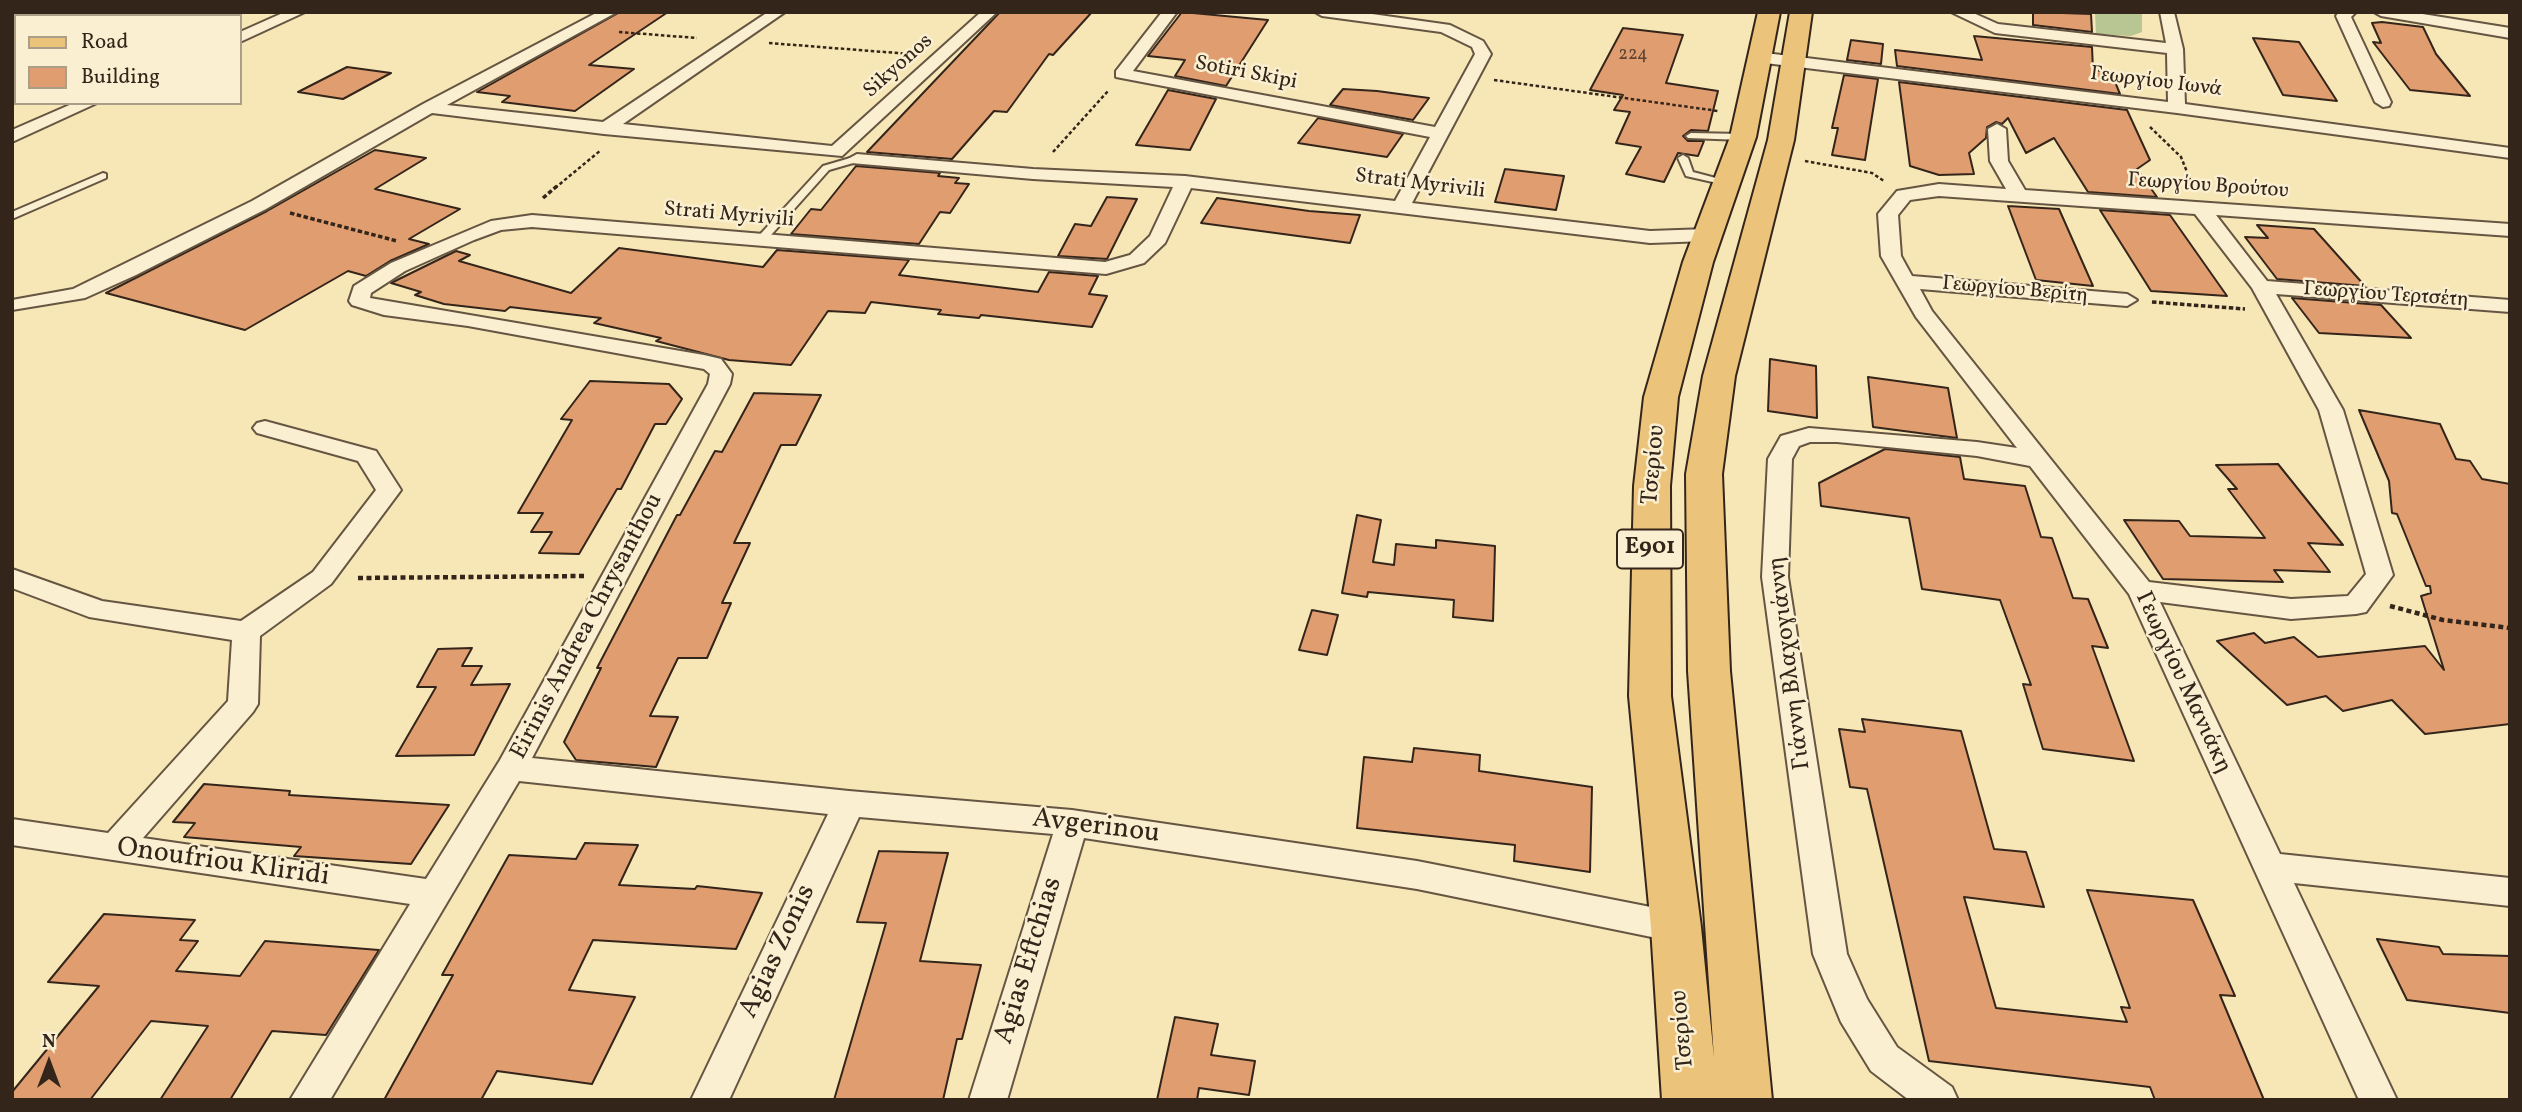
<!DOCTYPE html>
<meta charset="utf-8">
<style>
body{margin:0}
#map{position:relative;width:2522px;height:1112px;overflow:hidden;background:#f7e6b6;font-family:Vollkorn,serif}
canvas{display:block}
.frame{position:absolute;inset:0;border:14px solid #34251b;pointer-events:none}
.legend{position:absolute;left:14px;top:14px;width:228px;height:91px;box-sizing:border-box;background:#faefd0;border:2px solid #ab9e88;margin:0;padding:9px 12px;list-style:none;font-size:21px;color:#34251b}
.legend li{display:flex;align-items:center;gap:14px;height:35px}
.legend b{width:35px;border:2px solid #ab9e88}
.north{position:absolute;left:14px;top:1028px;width:70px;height:70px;-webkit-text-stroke:5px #faefd0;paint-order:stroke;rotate:0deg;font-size:19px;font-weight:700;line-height:28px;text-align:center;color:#34251b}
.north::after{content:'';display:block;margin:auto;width:24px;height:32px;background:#34251b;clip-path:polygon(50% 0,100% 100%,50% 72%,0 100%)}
</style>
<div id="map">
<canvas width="2522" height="1112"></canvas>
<div class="frame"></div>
<ul class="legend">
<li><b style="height:9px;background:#ecc37b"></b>Road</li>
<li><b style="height:19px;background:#e09e70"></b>Building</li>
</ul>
<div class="north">N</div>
</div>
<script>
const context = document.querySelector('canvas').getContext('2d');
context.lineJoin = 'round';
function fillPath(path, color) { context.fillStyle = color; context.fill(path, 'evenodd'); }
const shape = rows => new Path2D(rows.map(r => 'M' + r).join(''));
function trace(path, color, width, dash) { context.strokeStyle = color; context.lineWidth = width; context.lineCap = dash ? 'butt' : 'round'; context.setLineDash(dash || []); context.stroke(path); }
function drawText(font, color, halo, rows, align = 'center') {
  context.font = font + ' Vollkorn,serif'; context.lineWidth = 5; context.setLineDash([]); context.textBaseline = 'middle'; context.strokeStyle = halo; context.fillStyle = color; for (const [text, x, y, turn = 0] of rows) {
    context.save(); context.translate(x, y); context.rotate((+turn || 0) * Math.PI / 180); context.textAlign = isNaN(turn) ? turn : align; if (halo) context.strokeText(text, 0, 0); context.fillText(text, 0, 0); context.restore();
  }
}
fillPath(shape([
 [2095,12,2138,12,2142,14,2142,32,2131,36,2096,34]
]), '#b7c692');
const building = shape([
 [620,12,668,12,589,65,634,69,575,111,502,102,510,96,477,92,620,12],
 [1000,12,1092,12,1053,55,1049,54,1007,112,994,111,952,159,867,152,1000,12],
 [1182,12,1268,20,1226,86,1175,76,1185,60,1148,56,1182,12],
 [2033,12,2091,14,2092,32,2033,25,2033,12],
 [2382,22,2423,27,2436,54,2470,96,2410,90,2373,42,2381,43,2372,23,2382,22],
 [1623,28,1683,35,1666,83,1718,91,1708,131,1691,130,1683,136,1688,141,1704,141,1698,156,1678,153,1664,182,1626,174,1641,147,1616,143,1630,112,1614,110,1623,95,1590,90,1623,28],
 [1974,36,2092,47,2093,70,2111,72,2120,94,1897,66,1895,50,1982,60,1974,36],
 [2253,38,2299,42,2337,101,2283,95,2253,38],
 [1851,40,1883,44,1881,64,1847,60,1851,40],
 [347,67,391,73,343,99,298,92,347,67],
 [1844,75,1878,79,1865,160,1832,155,1838,128,1832,128,1844,75],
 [1899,82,2127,110,2150,160,2137,169,2157,197,2088,192,2054,138,2026,153,2008,118,2002,124,1996,122,1987,127,1986,138,1969,153,1974,174,1939,175,1910,166,1899,82],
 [1343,89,1377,91,1429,98,1413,120,1330,105,1343,89],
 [1168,90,1216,99,1190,150,1136,145,1168,90],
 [1318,118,1403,134,1387,157,1298,143,1318,118],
 [375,150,426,158,375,189,460,209,409,239,429,244,390,261,366,276,348,271,245,330,106,293,267,211,375,150],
 [856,166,940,173,938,176,959,178,955,183,969,184,950,213,940,212,919,244,791,234,811,209,821,210,856,166],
 [1505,169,1564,176,1556,210,1495,202,1505,169],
 [1107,197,1137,199,1107,259,1058,256,1075,224,1091,226,1107,197],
 [1217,198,1309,211,1360,215,1350,243,1201,223,1217,198],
 [2008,206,2059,209,2093,286,2036,280,2008,206],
 [2100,210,2170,215,2227,296,2151,291,2100,210],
 [2257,225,2314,229,2365,286,2277,279,2245,237,2268,238,2257,225],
 [619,248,763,267,777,250,909,260,899,275,1038,292,1049,272,1098,276,1089,294,1107,296,1092,327,981,315,979,318,938,314,941,310,871,302,865,313,828,311,791,365,729,360,656,341,661,338,594,323,601,318,510,307,505,311,444,304,415,295,421,292,391,283,456,251,470,255,459,261,571,293,619,248],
 [2292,298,2381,305,2411,338,2319,333,2292,298],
 [1770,359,1816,366,1817,418,1768,411,1770,359],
 [1868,377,1948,388,1957,438,1873,427,1868,377],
 [590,381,669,384,682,399,666,424,655,424,621,489,617,489,579,554,539,553,552,532,531,532,543,513,518,513,572,420,561,419,590,381],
 [754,393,821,395,796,445,781,445,734,543,750,543,722,603,731,603,707,658,678,658,650,716,678,717,656,767,576,760,564,742,601,668,597,668,677,515,680,515,715,451,722,452,754,393],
 [2359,410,2440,424,2456,459,2470,461,2482,479,2510,484,2510,724,2425,734,2392,700,2343,711,2326,696,2287,705,2217,641,2254,633,2265,643,2294,637,2318,657,2425,646,2444,670,2421,596,2431,593,2430,586,2426,586,2397,514,2392,513,2389,481,2359,410],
 [1885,449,1960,457,1964,479,2025,486,2041,537,2052,538,2073,598,2088,599,2108,648,2092,646,2134,761,2043,749,2023,684,2031,685,2000,600,1922,589,1909,518,1821,506,1819,483,1885,449],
 [2278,464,2343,545,2308,543,2330,572,2274,570,2283,582,2163,579,2124,520,2179,521,2190,536,2265,538,2228,489,2237,489,2216,465,2278,464],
 [1357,515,1381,520,1373,562,1394,565,1396,544,1436,548,1436,540,1495,546,1493,621,1453,617,1454,600,1368,592,1367,597,1342,593,1357,515],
 [1312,610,1338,615,1327,655,1299,650,1312,610],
 [472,648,462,666,482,666,471,685,510,684,474,755,396,756,436,687,417,687,438,649,472,648],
 [1862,719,1961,731,1994,849,2026,852,2044,907,1964,897,1996,1008,2127,1022,2121,1007,2130,1008,2087,890,2193,900,2235,996,2220,995,2264,1100,2155,1100,2150,1087,1929,1061,1867,789,1850,787,1839,729,1865,732,1862,719],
 [1414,748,1480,755,1479,771,1592,787,1590,872,1514,861,1515,845,1357,828,1364,757,1412,762,1414,748],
 [204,784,290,791,289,795,449,805,411,864,294,856,301,847,184,837,195,823,173,822,204,784],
 [585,843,638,845,619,885,695,889,697,886,762,893,736,949,593,940,569,990,635,997,592,1084,497,1071,481,1100,384,1100,453,975,442,975,509,855,576,859,585,843],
 [879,851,948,853,920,961,981,965,962,1039,957,1039,943,1100,834,1100,886,923,857,922,879,851],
 [104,914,195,920,180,940,198,941,176,971,240,976,265,941,379,950,326,1035,272,1031,230,1100,160,1100,208,1026,151,1021,90,1100,12,1100,12,1092,99,986,48,982,104,914],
 [2377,939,2439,947,2443,954,2510,956,2510,1013,2407,1000,2377,939],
 [1175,1017,1218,1024,1211,1055,1255,1061,1249,1095,1199,1088,1197,1100,1157,1100,1175,1017]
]);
fillPath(building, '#e09e70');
trace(building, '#34251b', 2);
const service = shape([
 [27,12,42,12,51,16,36,16,27,12],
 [1691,133,1743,134,1748,137,1743,140,1688,138,1686,136,1691,133],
 [1683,155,1688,158,1693,172,1731,182,1726,185,1686,176,1678,158,1683,155],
 [857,156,862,159,860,161,829,170,763,244,755,244,755,240,823,166,857,156],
 [103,173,106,174,106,178,12,219,12,212,103,173]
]);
const minor = shape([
 [285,12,305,12,240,42,240,32,285,12],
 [598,12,617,12,447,105,603,122,768,12,785,12,623,124,832,146,981,12,997,12,842,156,604,134,432,113,266,209,136,275,85,298,12,310,12,300,73,289,252,201,423,104,598,12],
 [1162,12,1177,12,1133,71,1435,127,1475,54,1472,47,1441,32,1322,16,1315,12,1358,12,1450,25,1483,41,1491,54,1412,203,1650,231,1707,229,1717,235,1707,241,1650,243,1191,188,1165,243,1144,263,1106,274,532,227,501,230,474,240,405,271,371,293,370,298,704,355,721,359,732,374,730,384,532,758,849,791,1072,810,1417,861,1676,912,1688,917,1693,927,1688,937,1676,942,1417,889,1084,838,1007,1100,969,1100,1053,834,859,817,729,1100,691,1100,828,814,519,781,330,1100,290,1100,410,904,12,845,12,819,108,833,228,701,232,640,89,617,12,588,12,569,102,601,241,621,313,572,376,490,358,461,257,433,253,428,257,423,265,421,376,451,401,490,331,584,260,636,258,704,253,712,143,838,426,879,500,760,708,384,710,374,704,369,468,326,384,315,352,305,349,301,354,286,391,263,491,221,532,215,1105,262,1130,255,1150,236,1173,187,1033,179,851,163,848,159,857,154,1033,169,1185,176,1395,201,1430,137,1116,77,1116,71,1162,12],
 [1951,12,1971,12,1998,24,2166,43,2160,12,2174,12,2183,49,2185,104,2510,148,2510,158,2177,113,1757,62,1749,57,1757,52,2168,102,2167,53,1995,33,1951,12],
 [2339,12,2356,12,2351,17,2391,102,2389,106,2383,107,2375,102,2336,16,2339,12],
 [2374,12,2410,12,2510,28,2510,38,2381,16,2374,12],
 [74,103,97,103,12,142,12,130,74,103],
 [1997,124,2006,129,2008,161,2025,190,2510,224,2510,236,2216,215,2267,281,2510,300,2510,312,2276,294,2343,410,2393,575,2366,612,2356,614,2291,619,2160,602,2280,854,2510,878,2510,906,2294,883,2397,1100,2359,1100,2129,594,2030,466,1977,456,1837,442,1810,442,1799,446,1792,459,1788,577,1847,954,1867,999,1897,1047,1952,1087,1958,1100,1909,1100,1871,1071,1841,1022,1813,954,1762,577,1768,459,1781,436,1809,428,1977,442,2017,448,1916,317,1881,256,1878,214,1897,191,1939,184,2006,189,1990,161,1988,129,1997,124],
 [1939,196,2195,214,2252,288,2319,410,2366,574,2348,596,2291,599,2149,582,1932,311,1920,289,2127,306,2137,300,2127,294,1912,276,1901,256,1898,215,1910,200,1939,196]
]);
const primary = shape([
 [1758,12,1780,12,1756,137,1713,262,1678,397,1670,486,1671,696,1701,927,1714,1058,1688,671,1686,474,1703,376,1768,140,1790,12,1812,12,1794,140,1735,376,1722,474,1730,671,1772,1100,1662,1100,1651,927,1629,696,1634,486,1644,397,1683,262,1730,137,1758,12]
]);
trace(service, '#655542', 4);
trace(minor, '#655542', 4);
trace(primary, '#34251b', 4);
trace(shape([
 [619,32,697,38],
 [769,43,910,54],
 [1494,80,1718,111],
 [2150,127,2181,157,2193,187],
 [1053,152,1108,91],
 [1805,161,1872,173,1884,181],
 [555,188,601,150]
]), '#34251b', 2.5, [3.5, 2.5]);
trace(shape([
 [543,198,557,186],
 [290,213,397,241],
 [2152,302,2245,309]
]), '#34251b', 3.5, [4.5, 2.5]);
trace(shape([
 [358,578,584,576],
 [2390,606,2443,620,2510,628]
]), '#34251b', 4.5, [5, 3.5]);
fillPath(service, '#faefd0');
fillPath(minor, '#faefd0');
fillPath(primary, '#ecc37b');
drawText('18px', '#5f4330', null, [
 ["224",1633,56]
]);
drawText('21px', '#34251b', '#faefd0', [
 ["Sikyonos",899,67,-42],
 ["Sotiri Skipi",1246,74,11],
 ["Γεωργίου Ιωνά",2156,83,7],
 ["Strati Myrivili",1420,185,7],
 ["Γεωργίου Βρούτου",2208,187,4],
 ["Strati Myrivili",729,216,5],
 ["Γεωργίου Βερίτη",2015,291,5],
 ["Γεωργίου Τερτσέτη",2386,296,4]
]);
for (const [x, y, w] of [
 [1650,549,66]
]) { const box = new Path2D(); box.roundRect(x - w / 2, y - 19.5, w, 39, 5); context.fillStyle = '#faefd0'; context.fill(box); trace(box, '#34251b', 2); }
drawText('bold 23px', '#34251b', null, [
 ["E901",1650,549]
]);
drawText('24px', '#34251b', '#faefd0', [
 ["Τσερίου",1655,465,-85],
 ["Eirinis Andrea Chrysanthou",588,627,-62],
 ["Γιάννη Βλαχογιάννη",1791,663,-97],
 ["Γεωργίου Μανιάκη",2182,683,65],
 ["Τσερίου",1684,1030,-95]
]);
drawText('28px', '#34251b', '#faefd0', [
 ["Avgerinou",1096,828,7],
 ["Onoufriou Kliridi",223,864,8],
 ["Agias Zonis",779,952,-65],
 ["Agias Eftchias",1030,961,-73]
]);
</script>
